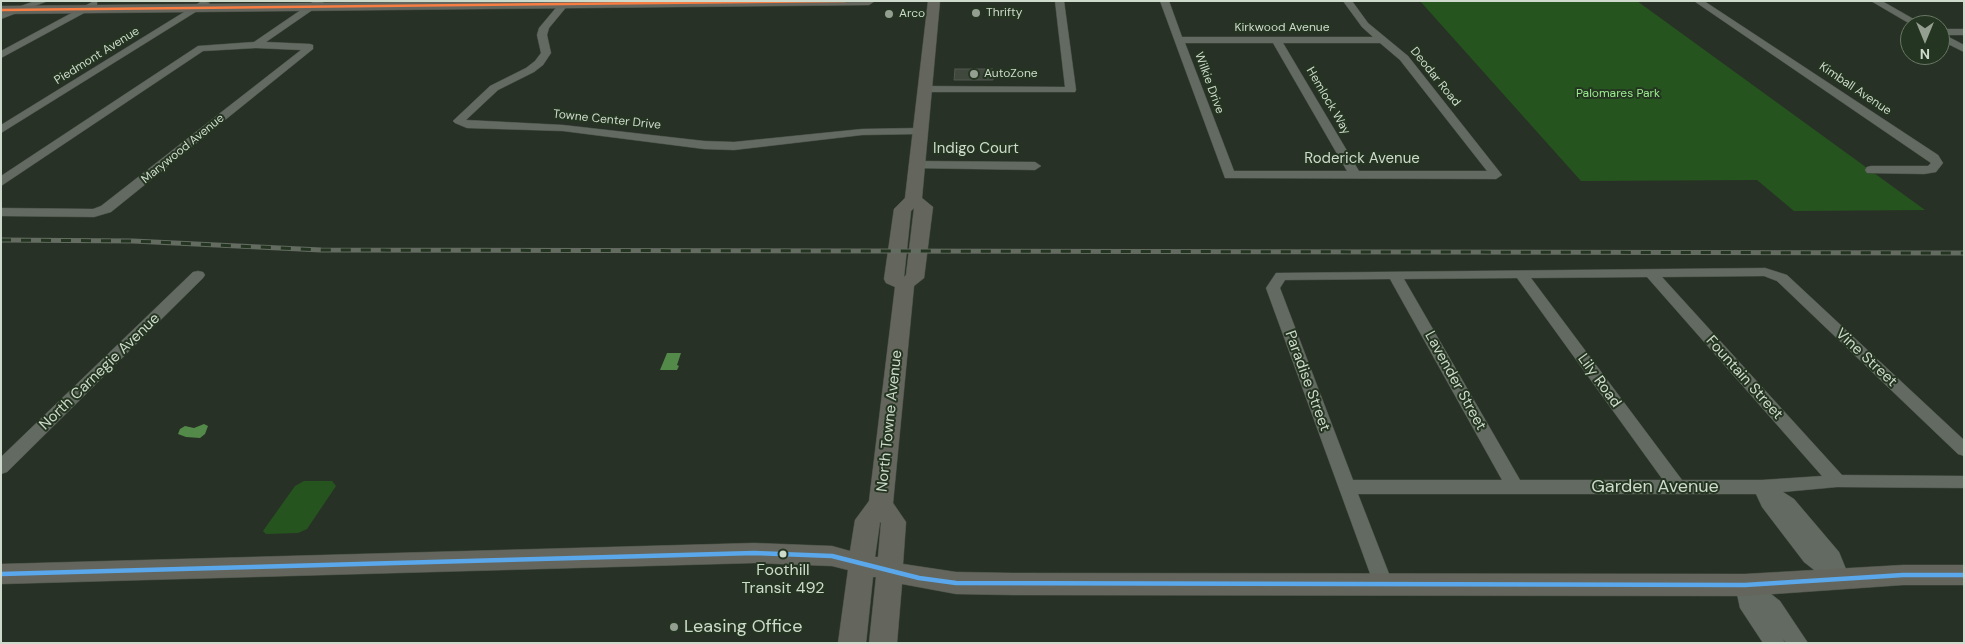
<!DOCTYPE html>
<style>
body{margin:0}
#map{position:relative;width:1965px;height:644px;overflow:hidden;background:#283126;font-family:"DM Sans",sans-serif}
canvas{display:block}
.frame{position:absolute;inset:0;border:2px solid #cedacc;pointer-events:none}
.north{position:absolute;left:1900px;top:15px;width:50px;height:50px;box-sizing:border-box;background:#243621;border:1px solid #687865;border-radius:50%;rotate:180deg;font-size:14px;font-weight:700;line-height:20px;text-align:center;color:#cedacc}
.north::after{content:'';display:block;margin:auto;width:18px;height:22px;background:#949f92;clip-path:polygon(50% 0,100% 100%,50% 72%,0 100%)}
</style>
<div id="map">
<canvas width="1965" height="644"></canvas>
<div class="frame"></div>
<div class="north">N</div>
</div>
<script>
const context = document.querySelector('canvas').getContext('2d');
context.lineJoin = 'round';
function fillPath(path, color) { context.fillStyle = color; context.fill(path, 'evenodd'); }
const shape = rows => new Path2D(rows.map(r => 'M' + r).join(''));
function trace(path, color, width, dash) { context.strokeStyle = color; context.lineWidth = width; context.lineCap = dash ? 'butt' : 'round'; context.setLineDash(dash || []); context.stroke(path); }
function drawText(font, color, halo, rows, align = 'center') {
  context.font = font + ' "DM Sans",sans-serif'; context.lineWidth = 4; context.setLineDash([]); context.textBaseline = 'middle'; context.strokeStyle = halo; context.fillStyle = color; for (const [text, x, y, turn = 0] of rows) {
    context.save(); context.translate(x, y); context.rotate((+turn || 0) * Math.PI / 180); context.textAlign = isNaN(turn) ? turn : align; if (halo) context.strokeText(text, 0, 0); context.fillText(text, 0, 0); context.restore();
  }
}
fillPath(shape([
 [1420,1,1637,1,1925,210,1794,211,1757,180,1581,181],
 [304,481,332,481,336,486,307,529,298,533,266,534,263,531,295,486]
]), '#26541f');
fillPath(shape([
 [667,353,681,353,677,365,679,366,677,370,660,370],
 [204,424,208,426,205,434,200,438,186,437,178,434,180,429,185,426,194,428]
]), '#538a4a');
const building = shape([
 [955,69,993,69,993,80,954,80,955,69]
]);
fillPath(building, '#40483e');
trace(building, '#4f574e', 1);
const minor = shape([
 [35,1,48,1,1,19,1,13,35,1],
 [94,1,97,2,97,6,1,58,1,51,94,1],
 [202,1,210,3,1,133,1,125,202,1],
 [314,1,324,2,266,42,310,44,313,45,313,49,111,212,94,217,1,216,1,208,93,209,101,206,301,50,256,48,203,51,1,186,1,176,198,46,254,42,314,1],
 [1055,1,1064,1,1076,90,1075,92,924,92,919,89,924,86,1065,87,1055,1],
 [1160,1,1169,1,1182,37,1373,37,1362,27,1343,1,1352,1,1368,23,1408,56,1502,175,1496,179,1225,178,1160,1],
 [1185,43,1273,43,1347,171,1234,171,1185,43],
 [1283,43,1380,43,1400,60,1487,171,1359,171,1283,43],
 [1694,1,1704,1,1938,155,1943,163,1936,172,1924,174,1867,173,1865,170,1867,167,1871,166,1928,166,1931,163,1694,1],
 [1871,1,1882,1,1924,25,1912,25,1871,1],
 [563,2,568,5,549,28,547,35,551,53,543,65,534,72,498,90,466,120,563,125,704,141,734,142,862,129,919,128,925,131,919,134,862,135,734,150,704,149,563,131,467,128,455,123,453,121,455,119,490,86,526,68,535,61,541,53,537,35,539,28,560,3,563,2],
 [1940,29,1964,29,1964,35,1945,35,1964,45,1964,52,1940,40,1940,29],
 [916,161,1035,162,1041,166,1035,170,912,168,910,165,916,161],
 [1765,268,1787,275,1964,440,1964,456,1958,454,1777,281,1764,276,1662,277,1842,475,1964,476,1964,488,1837,487,1783,492,1794,499,1839,552,1850,579,1847,585,1840,587,1833,585,1804,562,1762,507,1756,494,1358,494,1393,584,1390,590,1383,592,1376,590,1266,288,1276,273,1765,268],
 [1647,277,1822,476,1762,480,1682,480,1531,278,1647,277],
 [1517,278,1663,480,1520,480,1404,279,1517,278],
 [1390,279,1502,480,1353,480,1280,288,1285,280,1390,279],
 [198,271,203,272,205,275,203,278,7,472,1,474,1,457,193,272,198,271],
 [1745,577,1752,579,1780,601,1808,643,1786,643,1783,639,1785,643,1763,643,1740,608,1735,585,1738,579,1745,577]
]);
const major = shape([
 [495,1,875,1,869,5,1,14,1,6,495,1],
 [928,1,940,1,922,198,933,207,924,278,914,286,893,503,906,522,903,564,956,572,1013,573,1745,574,1903,565,1964,565,1964,585,1903,585,1745,596,1013,595,956,594,902,584,897,643,869,643,876,577,873,577,866,643,838,643,848,570,832,566,754,563,1,584,1,564,754,543,832,546,850,551,855,520,869,501,895,287,886,283,884,279,894,209,905,198,928,1],
 [914,208,906,275,904,277,911,211,914,208],
 [880,522,881,523,878,557,875,557,880,522]
]);
trace(minor, '#464e45', 1);
trace(major, '#464e45', 1);
fillPath(minor, '#636a61');
fillPath(major, '#64665d');
const rail = shape([
 [1,240,133,241,321,250,1964,253]
]);
trace(rail, '#646c62', 5);
trace(rail, '#243621', 3, [10]);
trace(shape([
 [1,574,754,553,832,556,919,578,956,583,1745,585,1903,575,1964,575]
]), '#5aa8eb', 4.5);
trace(shape([
 [1,10,845,1]
]), '#f77d43', 2.5);
for (const [x, y, r, color] of [
 [976,13,5,"#949f92"],
 [889,14,5,"#949f92"],
 [974,74,5,"#949f92"],
 [783,554,4.5,"#cedacc"],
 [674,627,5,"#949f92"]
]) { const dot = new Path2D(); dot.arc(x, y, r, 0, 2 * Math.PI); context.fillStyle = color; context.fill(dot); trace(dot, '#243621', 2); }
drawText('12px', '#cedacc', '#243621', [
 ["Thrifty",986,13],
 ["Arco",899,14],
 ["AutoZone",984,74]
], 'left');
drawText('12px', '#cedacc', '#243621', [
 ["Kirkwood Avenue",1282,28],
 ["Piedmont Avenue",97,56,-32],
 ["Deodar Road",1435,77,51],
 ["Wilkie Drive",1209,83,70],
 ["Kimball Avenue",1855,89,34],
 ["Hemlock Way",1328,101,60],
 ["Towne Center Drive",607,120,6],
 ["Marywood Avenue",183,149,-39]
]);
drawText('12px', '#9beb8f', '#243621', [
 ["Palomares Park",1618,94]
]);
drawText('15px', '#cedacc', '#243621', [
 ["Indigo Court",976,149],
 ["Roderick Avenue",1362,159],
 ["Vine Street",1866,358,43],
 ["North Carnegie Avenue",100,372,-44],
 ["Fountain Street",1744,378,48],
 ["Paradise Street",1307,381,70],
 ["Lavender Street",1455,381,61],
 ["Lily Road",1599,381,54],
 ["North Towne Avenue",890,421,-84]
]);
drawText('16px', '#cedacc', '#243621', [
 ["Foothill",783,571],
 ["Transit 492",783,589]
]);
drawText('18px', '#cedacc', '#243621', [
 ["Garden Avenue",1655,487]
]);
drawText('18px', '#cedacc', '#243621', [
 ["Leasing Office",684,627]
], 'left');
</script>
